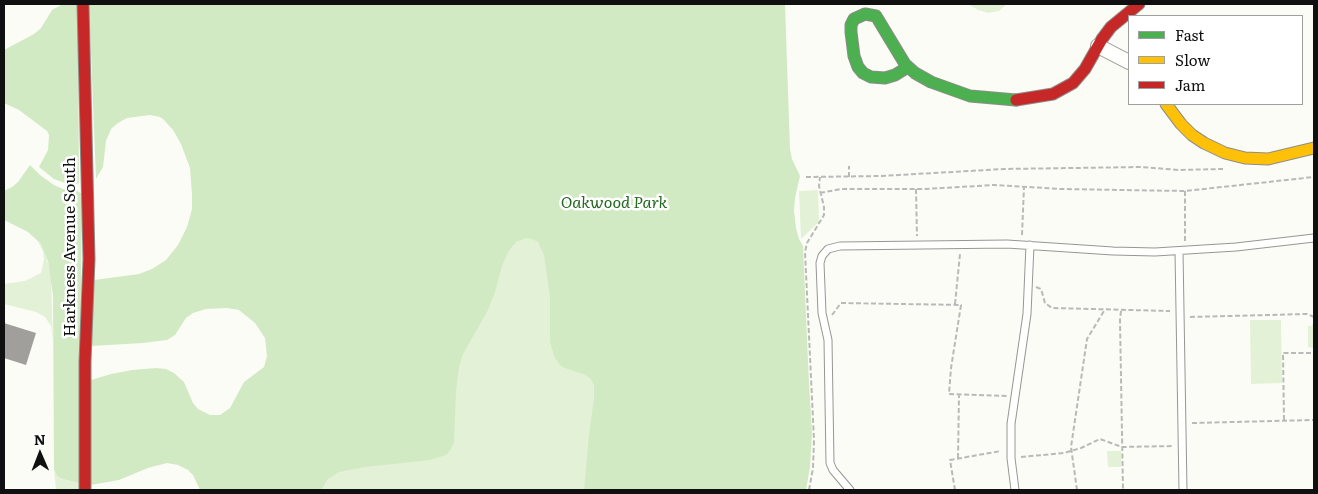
<!DOCTYPE html>
<style>
body{margin:0}
#map{position:relative;width:1318px;height:494px;overflow:hidden;background:#fcfcf6;font-family:Literata,serif}
canvas{display:block}
.frame{position:absolute;inset:0;border:5px solid #101010;pointer-events:none}
.legend{position:absolute;left:1128px;top:15px;width:175px;height:90px;box-sizing:border-box;background:#fff;border:1px solid #9f9f9f;margin:0;padding:6px 9px;list-style:none;font-size:15px;color:#101010}
.legend li{display:flex;align-items:center;gap:10px;height:25px}
.legend b{width:25px;border:1px solid #9f9f9f}
.north{position:absolute;left:15px;top:429px;width:50px;height:50px;-webkit-text-stroke:4px #fff;paint-order:stroke;rotate:359deg;font-size:14px;font-weight:700;line-height:20px;text-align:center;color:#101010}
.north::after{content:'';display:block;margin:auto;width:18px;height:22px;background:#101010;clip-path:polygon(50% 0,100% 100%,50% 72%,0 100%)}
</style>
<div id="map">
<canvas width="1318" height="494"></canvas>
<div class="frame"></div>
<ul class="legend">
<li><b style="height:6px;background:#4caf50"></b>Fast</li>
<li><b style="height:6px;background:#ffc107"></b>Slow</li>
<li><b style="height:6px;background:#c62828"></b>Jam</li>
</ul>
<div class="north">N</div>
</div>
<script>
const context = document.querySelector('canvas').getContext('2d');
context.lineJoin = 'round';
function fillPath(path, color) { context.fillStyle = color; context.fill(path, 'evenodd'); }
const shape = rows => new Path2D(rows.map(r => 'M' + r).join(''));
function trace(path, color, width, dash) { context.strokeStyle = color; context.lineWidth = width; context.lineCap = dash ? 'butt' : 'round'; context.setLineDash(dash || []); context.stroke(path); }
function drawText(font, color, halo, rows, align = 'center') {
  context.font = font + ' Literata,serif'; context.lineWidth = 5; context.setLineDash([]); context.textBaseline = 'middle'; context.strokeStyle = halo; context.fillStyle = color; for (const [text, x, y, turn = 0] of rows) {
    context.save(); context.translate(x, y); context.rotate((+turn || 0) * Math.PI / 180); context.textAlign = isNaN(turn) ? turn : align; if (halo) context.strokeText(text, 0, 0); context.fillText(text, 0, 0); context.restore();
  }
}
fillPath(shape([
 [435,4,792,490,285,490,284,453],
 [968,4,1007,4,999,11,988,13,978,10],
 [818,190,819,222,801,239,799,191],
 [38,242,41,244,46,254,51,277,53,342,51,326,45,317,36,312,4,304,4,284,25,281,41,273,44,259,43,251],
 [1250,320,1281,320,1282,383,1251,384],
 [1314,322,1314,348,1308,347,1308,326,1311,326],
 [1107,451,1121,451,1121,467,1108,467],
 [54,469,57,476,62,479,79,483,79,490,56,490]
]), '#e3f2d6');
fillPath(shape([
 [63,4,78,4,79,183,76,184,65,183,54,179,39,167,48,150,49,135,47,131,19,110,4,103,4,50,34,34,41,28,52,10],
 [89,4,785,4,790,149,792,159,800,176,795,198,794,211,796,228,799,239,803,246,809,383,812,433,810,467,806,490,584,490,589,435,594,398,594,385,591,379,586,375,562,367,555,358,550,342,550,297,544,255,538,242,532,239,526,238,516,242,508,252,502,266,495,292,488,310,463,354,459,367,456,391,454,442,451,449,446,455,430,460,365,467,339,472,328,479,321,490,200,490,193,475,188,470,178,465,167,463,148,468,119,480,91,485,91,380,111,374,132,370,156,368,166,369,174,373,184,382,193,403,198,409,210,415,220,415,230,408,244,382,264,367,267,356,265,338,255,323,239,310,227,308,206,309,193,313,186,318,175,335,167,340,143,343,91,346,94,280,139,274,152,269,166,260,178,245,187,227,192,209,192,194,190,168,181,144,173,130,164,120,160,117,150,115,127,118,118,123,111,129,106,141,103,167,96,179],
 [30,165,40,175,54,185,63,189,76,190,82,194,79,483,62,479,57,476,54,469,53,296,48,261,41,244,28,232,4,220,4,191,12,187,18,182]
]), '#d2eac4');
fillPath(shape([
 [4,323,36,333,26,365,4,358]
]), '#a09f9b');
const lane = shape([
 [1179,251,1183,490],
 [850,490,833,470,830,463,828,340,822,313,820,263,822,256,828,249,840,246,1007,244,1113,251,1155,252,1236,247,1314,238],
 [1015,490,1011,458,1011,424,1027,314,1030,245]
]);
const street = shape([
 [1098,46,1129,62]
]);
const fast = shape([
 [908,67,895,75,885,78,871,77,863,73,858,67,854,56,851,32,851,25,854,19,865,14,876,16,905,64,915,73,931,82,970,96,1016,100]
]);
const slow = shape([
 [1166,104,1181,124,1192,135,1204,143,1225,153,1245,158,1268,159,1314,148]
]);
const jam = shape([
 [83,4,89,259,85,362,85,490],
 [1016,100,1053,94,1073,83,1085,69,1102,39,1111,27,1139,4]
]);
trace(lane, '#969694', 9);
trace(street, '#969694', 16);
trace(fast, '#8d8d8a', 13);
trace(slow, '#8d8d8a', 13);
trace(jam, '#8d8d8a', 13);
trace(shape([
 [806,177,881,176,1004,169,1141,167,1179,170,1223,169],
 [849,177,849,166],
 [916,189,917,236],
 [820,193,841,189,925,189,994,185,1061,189,1185,191,1314,177],
 [1022,235,1024,187],
 [1185,241,1185,191],
 [1036,287,1041,289,1045,303,1052,308,1170,311],
 [955,304,960,254],
 [1121,311,1120,320,1123,490],
 [832,315,841,303,961,305,951,368,949,394,1007,396],
 [1190,317,1307,314,1314,317],
 [1284,420,1283,353,1314,353],
 [1192,423,1314,420],
 [1021,457,1064,453,1081,448,1100,439,1122,447,1174,446],
 [958,458,959,394],
 [809,490,813,468,814,440,805,252,807,243,824,215,824,207,819,186,820,177],
 [955,490,950,460,1001,451],
 [1077,490,1071,447,1087,339,1104,311]
]), '#b9b9b8', 2, [5, 2.5]);
trace(lane, '#fffffe', 7);
trace(street, '#fffffe', 14);
trace(fast, '#4caf50', 11);
trace(slow, '#ffc107', 11);
trace(jam, '#c62828', 11);
drawText('italic 16px', '#24691f', '#fff', [
 ["Oakwood Park",614,203]
]);
drawText('16px', '#101010', '#fff', [
 ["Harkness Avenue South",70,247,-90]
]);
</script>
